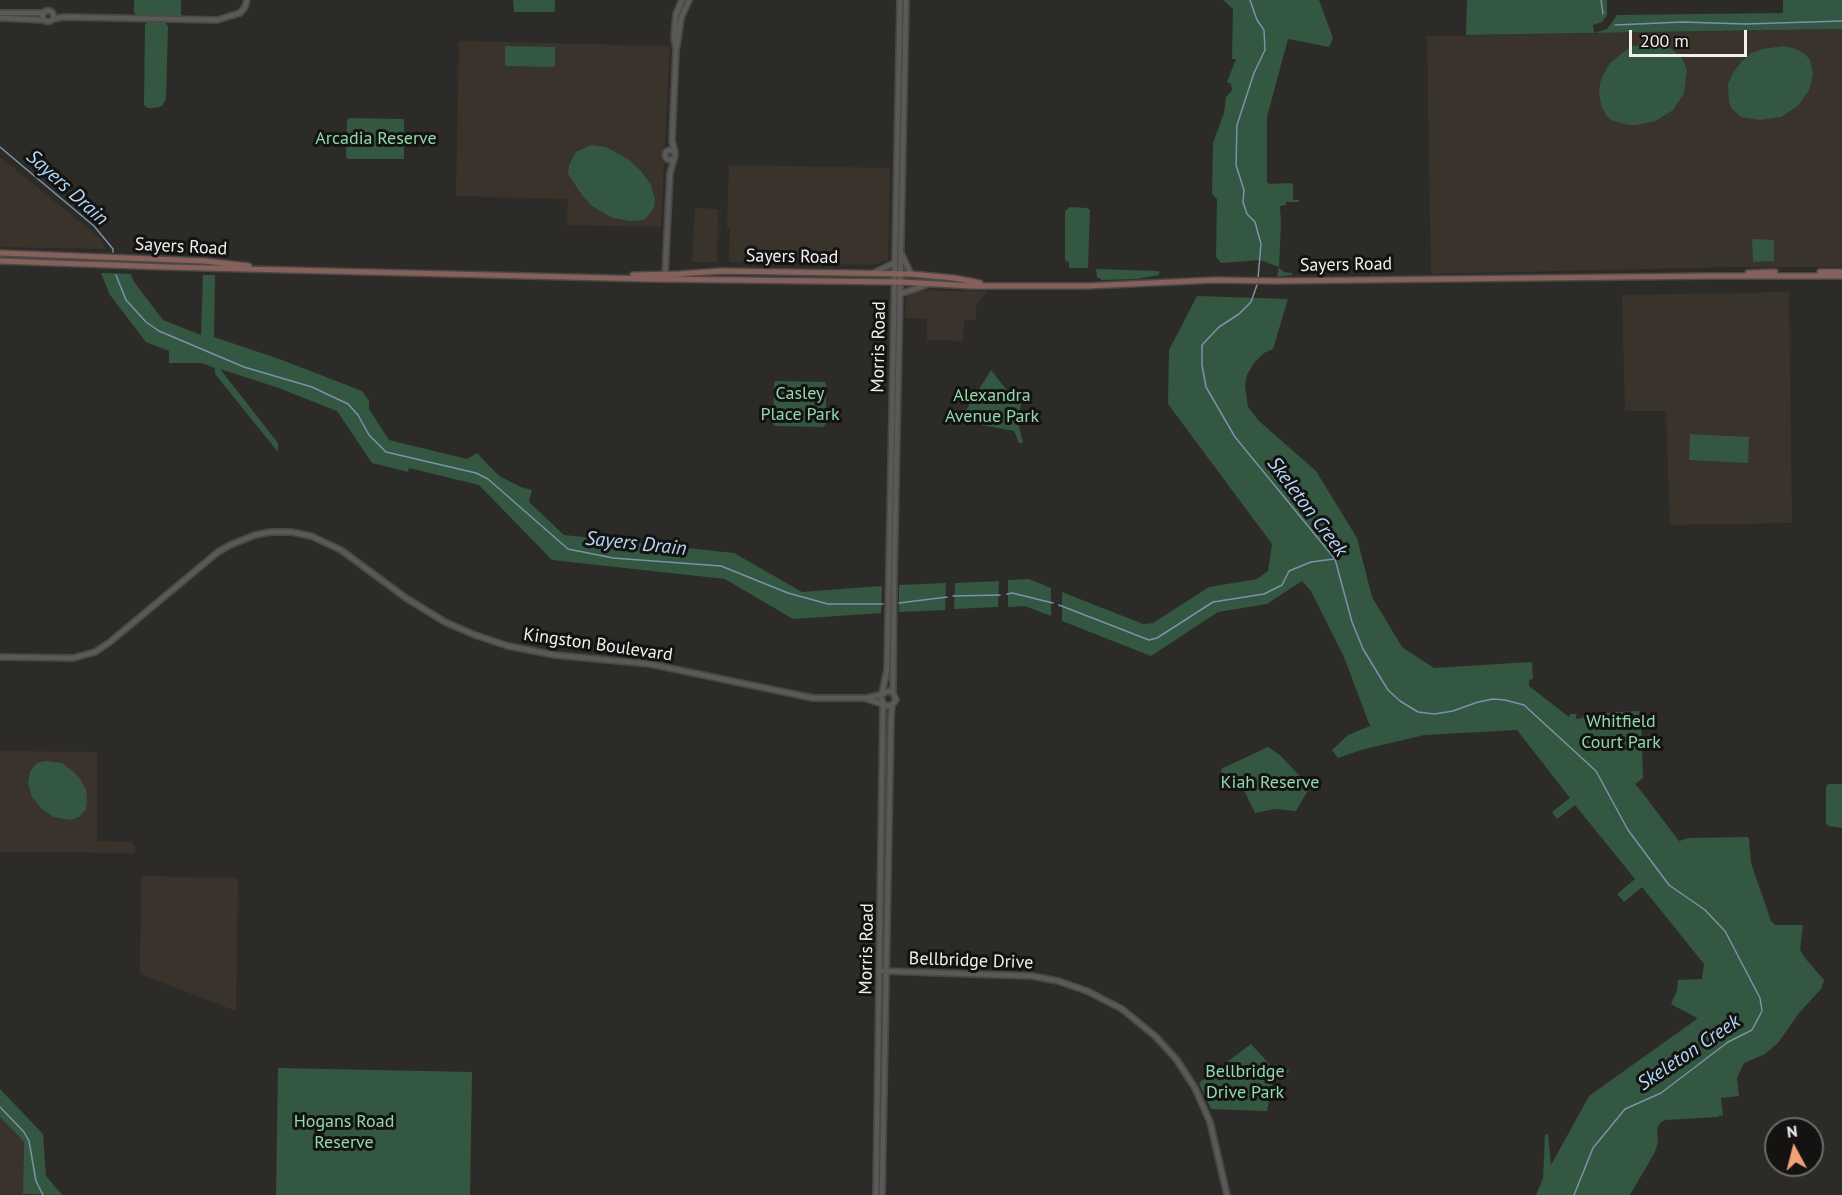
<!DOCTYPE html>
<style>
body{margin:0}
#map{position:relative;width:1842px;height:1195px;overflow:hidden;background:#2d2b28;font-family:"PT Sans",sans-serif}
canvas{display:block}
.north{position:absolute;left:1764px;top:1117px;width:60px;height:60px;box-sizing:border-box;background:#141312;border:2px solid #6d6b6a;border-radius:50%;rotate:353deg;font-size:16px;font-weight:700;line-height:24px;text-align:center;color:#f2f0ef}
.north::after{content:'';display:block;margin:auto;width:21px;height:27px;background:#f0a27a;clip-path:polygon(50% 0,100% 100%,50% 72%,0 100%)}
.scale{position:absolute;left:1629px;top:30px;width:118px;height:27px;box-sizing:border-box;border:3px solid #f2f0ef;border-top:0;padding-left:8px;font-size:18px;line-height:21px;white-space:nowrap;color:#f2f0ef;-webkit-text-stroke:4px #141312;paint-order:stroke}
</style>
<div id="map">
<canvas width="1842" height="1195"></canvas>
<div class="north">N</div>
<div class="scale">200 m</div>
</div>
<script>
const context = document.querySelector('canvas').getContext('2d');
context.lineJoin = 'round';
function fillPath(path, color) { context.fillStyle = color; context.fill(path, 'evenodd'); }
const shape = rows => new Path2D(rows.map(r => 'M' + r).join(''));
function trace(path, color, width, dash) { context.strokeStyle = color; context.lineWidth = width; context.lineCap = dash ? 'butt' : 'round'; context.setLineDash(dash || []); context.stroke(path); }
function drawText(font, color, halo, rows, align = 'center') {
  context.font = font + ' "PT Sans",sans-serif'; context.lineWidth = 6; context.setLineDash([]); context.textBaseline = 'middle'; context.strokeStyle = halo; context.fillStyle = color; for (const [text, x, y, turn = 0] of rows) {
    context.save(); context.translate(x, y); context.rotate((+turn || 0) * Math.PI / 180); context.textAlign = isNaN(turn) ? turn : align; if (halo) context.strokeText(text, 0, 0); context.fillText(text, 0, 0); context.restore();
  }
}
fillPath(shape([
 [1842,29,1842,267,1730,267,1431,274,1427,36],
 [459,41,670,46,665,145,660,158,664,164,661,227,567,225,568,199,456,196],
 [0,157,101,239,106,249,0,247],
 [729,165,890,168,888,260,873,265,729,262,730,228,727,228],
 [695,208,718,209,717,262,692,262],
 [920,290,944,291,988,291,976,306,976,320,964,320,963,341,927,340,927,319,905,318,906,296],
 [1789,292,1792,523,1670,525,1666,411,1625,411,1622,295],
 [0,751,97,752,97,841,131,842,135,848,135,853,0,852],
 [141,876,238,878,236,1011,140,974],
 [0,1117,24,1142,23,1194,25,1195,0,1195]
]), '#39332c');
fillPath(shape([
 [134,0,181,0,181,17,137,16,134,12],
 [513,0,555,0,555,11,553,12,514,12],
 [1223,0,1319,0,1333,38,1329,47,1288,39,1267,117,1267,182,1269,184,1291,183,1293,185,1293,200,1299,200,1299,202,1286,202,1286,205,1280,206,1281,222,1279,268,1284,272,1292,273,1292,275,1277,277,1279,267,1260,260,1221,263,1216,257,1217,199,1212,194,1213,143,1224,113,1226,97,1232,90,1231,84,1227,82,1236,59,1232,59,1233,9],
 [1467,0,1607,0,1607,15,1602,22,1593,25,1594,33,1607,29,1617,15,1783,13,1783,0,1842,0,1842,29,1711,31,1466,35],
 [149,21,164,21,168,26,166,99,162,106,155,108,148,108,144,105,145,24],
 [1648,44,1670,48,1682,58,1687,70,1684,93,1673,110,1656,121,1636,125,1628,125,1611,120,1606,115,1601,105,1599,91,1601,79,1610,63,1625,51,1633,46],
 [505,46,555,47,555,67,505,66],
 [1784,46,1796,49,1805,54,1810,60,1813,75,1809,90,1798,106,1781,117,1760,120,1741,117,1732,109,1729,102,1728,84,1733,73,1741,62,1751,53,1763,49],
 [349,118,404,119,404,159,348,159,346,157,347,120],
 [591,145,606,147,628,159,641,171,651,185,655,199,654,208,647,217,644,220,631,221,613,218,592,206,582,195,568,174,569,165,576,152],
 [1070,207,1087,208,1090,210,1088,268,1069,268,1069,263,1065,260,1065,211],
 [1752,239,1774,240,1774,261,1753,262],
 [1096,269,1159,271,1159,275,1136,279,1102,280,1097,277],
 [101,273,131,274,134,282,163,320,201,335,203,275,215,275,214,337,282,360,362,391,369,401,369,409,389,440,467,459,477,453,494,471,501,477,521,487,532,490,529,502,564,535,734,553,802,592,882,586,881,613,793,619,725,579,552,560,479,485,409,468,408,472,372,463,337,411,276,387,220,369,278,443,278,452,215,374,215,368,201,363,169,363,169,351,146,342,110,295],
 [1197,296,1288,299,1273,349,1264,353,1254,363,1247,375,1245,386,1248,407,1259,421,1316,471,1357,538,1372,597,1402,647,1434,668,1531,662,1532,664,1533,679,1529,680,1529,686,1569,717,1570,714,1576,714,1576,719,1583,718,1583,714,1639,711,1641,720,1643,778,1635,784,1641,791,1679,841,1689,838,1747,837,1749,839,1751,863,1771,921,1775,925,1803,925,1800,950,1805,958,1824,980,1821,989,1799,1013,1778,1043,1765,1054,1744,1063,1737,1078,1739,1096,1721,1098,1723,1116,1720,1115,1718,1117,1665,1120,1660,1123,1657,1128,1658,1142,1655,1152,1630,1195,1536,1195,1543,1179,1545,1135,1548,1134,1551,1165,1589,1096,1697,1019,1697,1018,1671,1004,1677,991,1678,980,1702,979,1704,964,1642,887,1624,902,1617,894,1635,879,1575,805,1557,819,1552,812,1570,798,1517,730,1424,735,1361,750,1338,758,1332,750,1348,735,1370,726,1344,657,1311,591,1302,581,1267,604,1218,612,1151,656,1062,621,1062,592,1143,624,1153,623,1209,587,1257,579,1268,571,1272,544,1168,404,1169,350],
 [991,370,1009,393,1021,403,1018,423,1023,443,1019,443,1014,431,971,423,958,423],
 [776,381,825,382,826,384,826,424,823,427,775,426,773,424,774,383],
 [1690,434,1749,437,1748,463,1689,460],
 [1029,579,1051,588,1051,616,1025,606,1008,607,1008,580],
 [999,581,998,607,954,609,955,583],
 [946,583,945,610,899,612,899,585],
 [1268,747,1280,755,1310,787,1296,811,1275,809,1255,813,1245,792,1222,776,1221,769],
 [45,761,62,763,75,773,80,779,86,790,87,800,86,809,79,817,70,820,54,817,43,810,32,797,28,783,30,771,37,763],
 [1828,784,1842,784,1842,828,1829,826,1826,823,1826,787],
 [1251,1044,1274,1069,1289,1070,1288,1073,1274,1073,1267,1111,1211,1109,1199,1083],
 [278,1068,472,1072,470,1195,276,1195],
 [0,1089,43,1134,46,1176,62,1195,23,1194,24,1142,0,1117]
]), '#335740');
trace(shape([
 [1250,0,1257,20,1264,30,1265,50,1254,73,1237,125,1236,165,1244,190,1243,202,1247,214,1255,222,1261,244,1258,278],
 [1601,0,1603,14],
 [1615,25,1682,22,1745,24,1842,21],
 [0,147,94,226,113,249,113,252],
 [116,275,126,300,146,322,159,331,244,367,312,387,348,404,358,415,369,435,386,452,476,473,488,479,568,549,613,558,721,566,788,593,828,604,883,604],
 [1258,282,1251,302,1239,314,1219,327,1202,345,1202,365,1206,387,1235,437,1335,559,1352,622,1363,649,1388,690,1400,701,1418,712,1434,714,1453,711,1478,702,1493,699,1505,700,1524,705,1596,771,1628,830,1669,885,1705,910,1725,931,1760,998,1762,1011,1752,1030,1728,1042,1661,1093,1625,1109,1593,1148,1574,1195],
 [1007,594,1012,593,1053,603],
 [953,596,1000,595],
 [899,603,947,597],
 [1059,605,1149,640,1157,638,1213,602,1264,594,1282,585,1289,571,1311,562,1334,559],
 [0,1107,24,1132,29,1141,36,1181,43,1195]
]), '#7993aa', 1.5);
const tertiary = shape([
 '42.5 16a5.5 5.5 0 1 1 11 0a5.5 5.5 0 1 1-11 0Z',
 [0,13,44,13],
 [0,18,44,20],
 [53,19,64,17,217,20,240,13,245,7,247,0],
 [677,46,681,18,689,0],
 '665 155a5 5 0 1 1 10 0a5 5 0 1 1-10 0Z',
 [675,152,672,141,676,49,674,37,676,14,682,0],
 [902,255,911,274],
 [875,272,894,263],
 [665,275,670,173,674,159],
 [900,294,926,285],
 [0,657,73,658,95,652,110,642,218,552,230,545,255,535,271,532,291,532,311,536,341,550,406,598,445,622,475,635,508,646,555,655,650,664,813,698,864,698,888,706,892,705],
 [893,693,894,578,906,0],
 [867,698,883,694],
 [883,703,881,698,887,670,900,0],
 [883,971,1032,976,1058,981,1087,991,1122,1009,1155,1036,1177,1060,1195,1088,1210,1122,1227,1195],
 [876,1195,883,704],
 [882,1195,891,717,892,705,896,700,893,693,888,691,884,693]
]);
const secondary = shape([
 [0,253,204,261,249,266],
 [0,261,166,267,650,279,901,282,972,286,1087,286,1215,280,1274,281,1708,276,1842,276],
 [1820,272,1842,272],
 [1748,273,1775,272],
 [633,275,679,274,721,271,911,274,954,278,980,283]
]);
trace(tertiary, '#4a4846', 8);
trace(secondary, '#4a4846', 8);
trace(tertiary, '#5b5956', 4.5);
trace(secondary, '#86605a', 5);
drawText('18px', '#91daab', '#141312', [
 ["Arcadia Reserve",376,139],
 ["Casley",800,394],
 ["Place Park",800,415],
 ["Alexandra",992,396],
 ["Avenue Park",992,417],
 ["Whitfield",1621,722],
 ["Court Park",1621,743],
 ["Kiah Reserve",1270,783],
 ["Bellbridge",1245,1072],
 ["Drive Park",1245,1093],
 ["Hogans Road",344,1122],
 ["Reserve",344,1143]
]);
drawText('18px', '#f2f0ef', '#141312', [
 ["Sayers Road",181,247,3],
 ["Sayers Road",792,257,1],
 ["Sayers Road",1346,265,-1],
 ["Morris Road",879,347,-89],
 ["Kingston Boulevard",598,645,8],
 ["Morris Road",867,949,-89],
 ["Bellbridge Drive",971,961,2]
]);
drawText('italic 20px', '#b3d7f8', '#141312', [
 ["Sayers Drain",67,188,42],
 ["Skeleton Creek",1307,507,53],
 ["Sayers Drain",636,544,6],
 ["Skeleton Creek",1689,1053,-34]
]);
</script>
